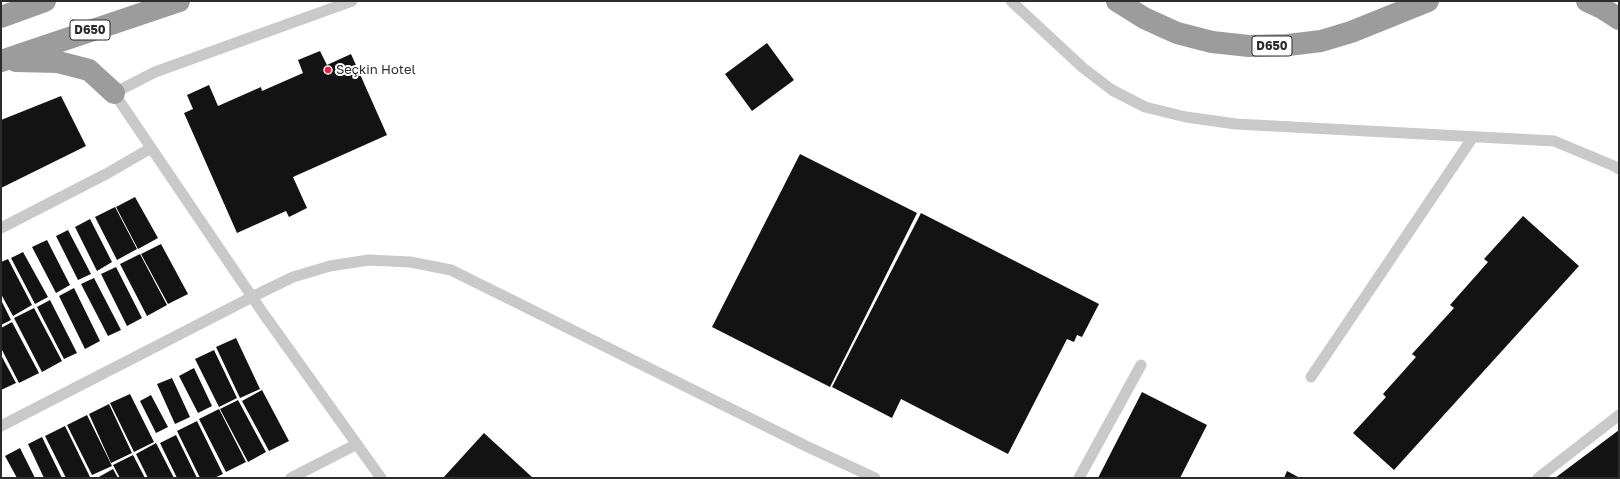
<!DOCTYPE html>
<meta charset="utf-8">
<style>
body{margin:0}
#map{position:relative;width:1620px;height:479px;overflow:hidden;background:#fff;font-family:"Golos Text",sans-serif}
canvas{display:block}
.frame{position:absolute;inset:0;border:2px solid #2c2c2c;pointer-events:none}
</style>
<div id="map">
<canvas width="1620" height="479"></canvas>
<div class="frame"></div>
</div>
<script>
const context = document.querySelector('canvas').getContext('2d');
context.lineJoin = 'round';
function fillPath(path, color) { context.fillStyle = color; context.fill(path, 'evenodd'); }
const shape = rows => new Path2D(rows.map(r => 'M' + r).join(''));
function trace(path, color, width, dash) { context.strokeStyle = color; context.lineWidth = width; context.lineCap = dash ? 'butt' : 'round'; context.setLineDash(dash || []); context.stroke(path); }
function drawText(font, color, halo, rows, align = 'center') {
  context.font = font + ' "Golos Text",sans-serif'; context.lineWidth = 4; context.setLineDash([]); context.textBaseline = 'middle'; context.strokeStyle = halo; context.fillStyle = color; for (const [text, x, y, turn = 0] of rows) {
    context.save(); context.translate(x, y); context.rotate((+turn || 0) * Math.PI / 180); context.textAlign = isNaN(turn) ? turn : align; if (halo) context.strokeText(text, 0, 0); context.fillText(text, 0, 0); context.restore();
  }
}
fillPath(shape([
 [767,43,794,80,752,111,725,74],
 [320,51,327,65,351,54,387,135,293,177,307,208,289,217,286,211,237,233,184,113,193,109,187,95,209,85,218,106,261,87,262,91,303,73,298,60],
 [61,96,86,146,1,188,1,120],
 [800,154,917,213,830,387,712,327],
 [135,197,158,238,138,249,116,207],
 [115,207,137,249,117,260,95,217],
 [921,213,1099,304,1082,337,1077,335,1074,342,1067,339,1008,454,901,399,892,418,832,387],
 [1523,216,1579,266,1394,470,1353,433,1386,397,1383,394,1416,357,1412,354,1454,308,1450,305,1488,262,1484,259],
 [90,219,112,262,97,271,75,227],
 [68,230,91,274,78,280,56,236],
 [47,240,70,285,56,293,32,247],
 [161,244,188,294,168,304,141,254],
 [23,252,48,297,35,304,11,258],
 [140,254,167,305,147,316,120,264],
 [8,259,32,305,13,316,1,294,1,262],
 [116,267,142,318,127,326,101,274],
 [94,278,121,330,108,336,81,284],
 [74,288,100,341,85,349,59,296],
 [1,300,11,320,1,325],
 [50,300,77,353,64,359,37,307],
 [34,308,62,361,42,372,14,318],
 [12,322,39,373,19,383,1,348,1,328],
 [236,338,260,389,240,398,216,347],
 [214,350,237,398,219,407,195,359],
 [1,355,16,383,1,390],
 [194,368,212,406,198,413,179,376],
 [172,378,190,417,175,424,157,384],
 [262,390,289,441,269,451,242,401],
 [1142,392,1207,425,1180,478,1098,478],
 [130,394,154,442,134,452,110,403],
 [151,395,168,427,156,433,140,401],
 [238,400,266,452,248,462,220,409],
 [109,404,132,453,111,463,89,414],
 [219,409,246,462,226,472,199,419],
 [87,415,112,466,92,475,67,425],
 [197,421,223,474,214,478,200,478,177,431],
 [65,426,90,477,88,478,66,478,45,436],
 [1619,430,1619,478,1555,478],
 [484,433,533,478,443,478],
 [176,435,197,478,177,478,160,443],
 [42,437,62,478,44,478,28,444],
 [156,443,174,478,148,478,136,454],
 [20,448,35,478,17,478,5,456],
 [133,455,145,478,120,478,113,465],
 [113,469,118,478,97,478],
 [1287,471,1300,478,1284,478]
]), '#131313');
trace(shape([
 [352,1,155,72,114,93,263,313,381,478],
 [1011,1,1082,67,1112,90,1145,107,1186,117,1236,124,1554,141,1614,166,1619,169],
 [1,228,108,173,151,148],
 [1311,377,1473,137],
 [1,426,256,295,293,277,330,266,369,260,410,262,451,270,806,446,875,478],
 [291,478,357,444],
 [1079,478,1141,365],
 [1538,478,1619,415]
]), '#c9c9c9', 11);
trace(shape([
 [1117,1,1144,18,1177,33,1212,42,1249,46,1288,45,1321,41,1351,32,1428,1],
 [1587,1,1602,8,1619,19],
 [1,17,45,1],
 [1,61,179,1],
 [16,61,58,62,89,70,114,93]
]), '#9c9c9c', 22);
for (const [x, y, r, color] of [
 [328,70,4,"#f31e3a"]
]) { const dot = new Path2D(); dot.arc(x, y, r, 0, 2 * Math.PI); context.fillStyle = color; context.fill(dot); trace(dot, '#fff', 1.5); }
for (const [x, y, w] of [
 [90,30,40],
 [1272,46,40]
]) { const box = new Path2D(); box.roundRect(x - w / 2, y - 10, w, 20, 3); context.fillStyle = '#fff'; context.fill(box); trace(box, '#2c2c2c', 1); }
drawText('bold 12px', '#2c2c2c', null, [
 ["D650",90,30],
 ["D650",1272,46]
]);
drawText('13px', '#2c2c2c', '#fff', [
 ["Seçkin Hotel",336,70]
], 'left');
</script>
